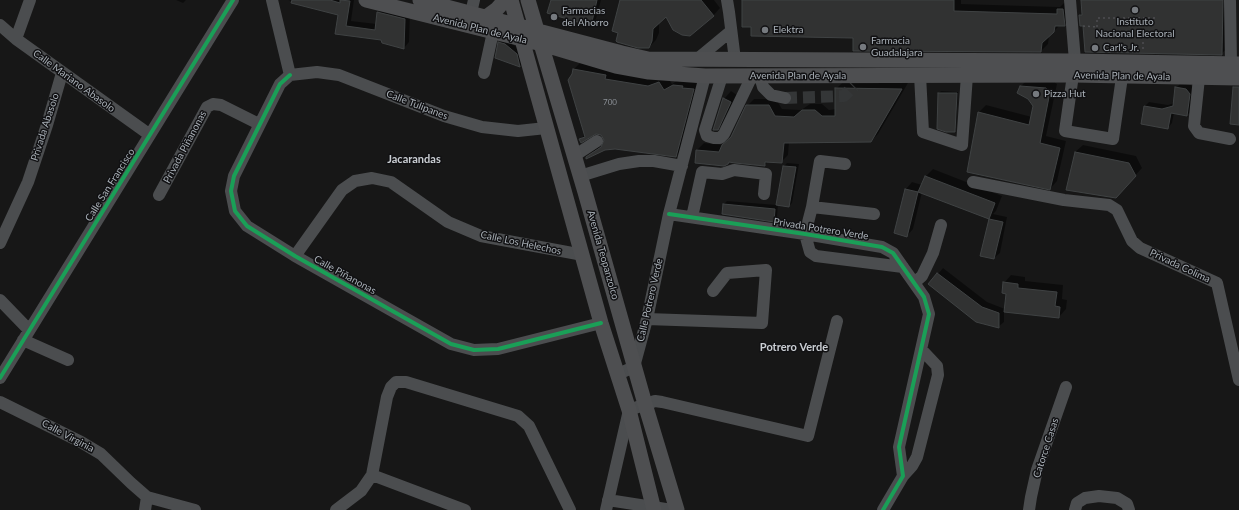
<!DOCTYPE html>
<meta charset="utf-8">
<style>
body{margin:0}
canvas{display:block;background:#171717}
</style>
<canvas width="1239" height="510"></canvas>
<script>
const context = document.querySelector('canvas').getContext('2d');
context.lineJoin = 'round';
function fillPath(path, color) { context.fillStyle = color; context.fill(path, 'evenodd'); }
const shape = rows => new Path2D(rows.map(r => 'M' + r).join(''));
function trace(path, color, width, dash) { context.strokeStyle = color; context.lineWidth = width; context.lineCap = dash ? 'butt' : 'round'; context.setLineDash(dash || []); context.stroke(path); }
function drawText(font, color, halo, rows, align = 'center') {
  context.font = font + ' Lato,sans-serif'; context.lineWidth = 3; context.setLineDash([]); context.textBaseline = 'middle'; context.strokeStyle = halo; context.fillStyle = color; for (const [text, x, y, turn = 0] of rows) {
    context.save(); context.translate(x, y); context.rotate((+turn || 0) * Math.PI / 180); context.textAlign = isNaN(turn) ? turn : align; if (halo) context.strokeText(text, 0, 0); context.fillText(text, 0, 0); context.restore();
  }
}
fillPath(shape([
 [176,0,186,0,183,3],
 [288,0,354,0,351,21,377,24,378,13,384,7,410,14,409,42,404,48,382,40,336,33,339,14],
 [552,0,601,0,596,19,590,24],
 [622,0,714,0,720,8,713,16,666,16,659,22,659,33,656,40,649,47],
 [743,0,961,0,961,4,1060,7,1065,2,1071,18,1064,25,1060,25,1049,36,1048,44,1041,51,854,37,752,26],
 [1082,0,1229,0,1229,47,1221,54,1081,25,1080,15,1083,11],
 [503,39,509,41,520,50,523,62,520,66,496,58,499,43],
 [581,62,666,75,672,84,681,78,700,82,683,149,676,156,615,148,605,150,587,158,594,150,604,144,606,140,601,134,596,133,580,139,586,134,573,74,574,69],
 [1028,79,1053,81,1057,84,1046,136,1066,141,1057,181,1050,189,968,171,979,112,986,105,1032,117,1034,106,1021,86],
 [843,82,908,83,878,134,871,141,789,142,788,155,781,162,768,161,765,165,730,161,728,163,697,150,704,143,723,145,732,136,747,106,754,99,776,99,782,109,801,110,810,104,822,104,829,110,836,109,836,89],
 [1181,83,1191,85,1194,89,1192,111,1187,115,1174,113,1172,123,1168,128,1145,106,1149,102,1168,105,1174,103,1176,88],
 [731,91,737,95,725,121,717,129,724,99],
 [941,91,958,92,956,130,955,131,938,128,939,93],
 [1083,145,1136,156,1142,168,1123,189,1075,152],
 [787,163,799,164,792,203,789,206,778,204,777,217,773,221,724,204,727,201,777,205,784,166],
 [933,169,1002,196,996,211,993,214,1007,217,1000,253,994,258,981,256,990,219,922,192,913,229,907,236,895,233,906,189,912,182,922,185,926,176],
 [943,268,987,302,1005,309,1007,293,1004,283,1011,275,1025,277,1025,281,1063,285,1062,299,1067,300,1066,309,1059,317,1004,311,1004,322,998,327,938,274]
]), '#0007');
const building = shape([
 [292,0,330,0,340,3,340,0,350,1,346,26,375,30,377,12,405,19,404,49,382,43,381,40,335,34,338,15,291,3,292,0],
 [551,0,597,0,591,26,547,13,551,0],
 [620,0,701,0,714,16,690,36,682,35,673,30,666,17,653,29,652,41,649,48,638,48,617,42,616,41,618,33,612,31,620,0],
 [742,0,954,0,954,11,1057,14,1057,9,1063,9,1065,26,1055,26,1054,32,1042,43,1041,52,853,51,853,38,751,36,751,27,742,27,742,0],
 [1081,0,1223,0,1222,55,1085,52,1083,26,1080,26,1079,15,1082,15,1081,0],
 [498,42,505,44,517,54,520,67,495,58,498,42],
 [573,69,606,75,605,79,648,86,659,82,664,90,673,85,683,86,682,88,694,89,676,157,615,149,605,150,586,159,586,157,601,147,604,140,601,135,596,134,581,143,579,139,585,137,568,80,572,74,573,69],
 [1020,86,1046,88,1050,92,1040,143,1060,148,1050,190,967,172,978,112,1029,125,1033,106,1028,99,1017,93,1020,86],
 [1175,87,1186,89,1190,94,1187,116,1171,113,1168,129,1141,124,1144,106,1162,109,1173,106,1175,87],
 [1233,87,1239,87,1239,125,1230,124,1233,87],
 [835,88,902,89,871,142,784,143,782,163,765,162,765,166,735,163,729,162,728,164,724,166,695,163,696,150,719,152,722,145,731,137,746,105,769,105,775,116,794,117,802,110,815,110,822,116,835,116,835,88],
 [938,93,957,93,955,132,946,132,937,129,938,93],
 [723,98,731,102,718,130,713,130,723,98],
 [1075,152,1129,163,1136,176,1116,198,1066,190,1075,152],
 [783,166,796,167,789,207,776,205,783,166],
 [925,176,995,203,989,219,918,192,925,176],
 [905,189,918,192,907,237,894,233,905,189],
 [723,204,775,209,774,222,722,214,723,204],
 [989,219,1003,222,994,259,980,256,989,219],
 [937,273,982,307,999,313,999,328,976,322,928,284,937,273],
 [1003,282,1018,284,1018,288,1057,292,1055,306,1060,307,1059,318,1004,312,1006,294,1002,293,1003,282]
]);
fillPath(building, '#313232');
trace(building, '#3f4243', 1);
trace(shape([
 [785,98,844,96,854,86]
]), '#343637', 12, [12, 6]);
trace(shape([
 [1155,18,1097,18,1097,35,1155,34],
 [1083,26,1097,27],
 [1143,49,1143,35]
]), '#4d4e51', 1.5, [2, 3]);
trace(shape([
 [272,0,290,75],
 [727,0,729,12,735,60],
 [1070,0,1075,61,1065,131,1113,139,1122,77],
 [1230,1,1231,64],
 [471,13,474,0],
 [0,25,16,39,150,135],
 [16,39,30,0],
 [696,60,731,31],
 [484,73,493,32],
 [290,75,280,84,234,176,231,191,235,211,247,226,295,256,451,344,474,350,498,349,601,323],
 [290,75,317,72,339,75,444,116,482,127,518,131,546,128],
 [920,75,923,132,962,145,967,75],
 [722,76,705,130,707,136,714,138,720,138,724,134,752,76],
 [760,76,763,87,771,95,785,98],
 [1199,78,1194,126,1199,133,1230,139],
 [574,156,597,141],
 [845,164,820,161,812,207,805,234,810,252,816,256,903,267],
 [580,176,619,164,639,161,654,161,682,166],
 [973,182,1064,200,1109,205,1117,210,1132,241,1140,248,1217,283,1239,380],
 [159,195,207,107,213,104,221,105,259,124],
 [812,207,874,214],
 [669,214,805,234,882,247,893,253,924,297,929,314,899,447,903,476],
 [692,217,702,172,722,174,734,170,766,174,764,194],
 [0,243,28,182,47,125,62,73],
 [295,256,342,190,355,181,372,178,391,182,448,222,481,236,583,255],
 [914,283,922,276,933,253,941,225],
 [0,300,29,330],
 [647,319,762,323,766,270,727,273,713,291],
 [23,340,68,360],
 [618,374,634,367,647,319,669,214,705,76],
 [0,378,233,0],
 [0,402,81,442,101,454,131,483,147,497,195,510],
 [372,475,465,510],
 [608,500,672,510],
 [145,510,147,497],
 [336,510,361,491,372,475,387,397,391,387,396,382,406,382,518,416,529,426,570,510],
 [606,510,629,410,655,401,662,402,808,436,837,321],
 [883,510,903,476,912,466,917,457,938,375,937,366,921,349],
 [1029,510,1031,497,1037,470,1066,387],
 [1075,510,1077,503,1085,498,1099,496,1117,498,1127,504,1129,510]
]), '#4b4d4f', 12);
trace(shape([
 [366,0,542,44,616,66,649,72,705,76,1073,75,1239,78],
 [420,0,622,53,648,59,1075,61,1239,64],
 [511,0,601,323,629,410,654,510],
 [528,0,585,192,645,404,677,510],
 [486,17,497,9,505,0]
]), '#4e4f51', 15);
trace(shape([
 [290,75,280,84,234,176,231,191,235,211,247,226,295,256,451,344,474,350,498,349,601,323],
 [669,214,805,234,882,247,893,253,924,297,929,314,899,447,903,476,883,510],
 [0,378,233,0]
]), '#1a9f57', 4);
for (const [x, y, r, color] of [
 [1135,10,4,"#767a7f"],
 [554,17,4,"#767a7f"],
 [765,30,4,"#767a7f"],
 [863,47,4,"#767a7f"],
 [1095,48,4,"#767a7f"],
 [1036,94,4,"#767a7f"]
]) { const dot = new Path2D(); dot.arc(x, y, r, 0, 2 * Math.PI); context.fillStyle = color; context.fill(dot); trace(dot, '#111113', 1.5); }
drawText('8px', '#8b9096', null, [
 ["700",610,102]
]);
drawText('10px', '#a9b0b7', '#111113', [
 ["Farmacias",562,11],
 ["del Ahorro",562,23],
 ["Instituto",1135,22,"center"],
 ["Nacional Electoral",1135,34,"center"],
 ["Elektra",773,30],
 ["Farmacia",871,41],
 ["Guadalajara",871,53],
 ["Carl's Jr.",1103,48],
 ["Pizza Hut",1044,94]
], 'left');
drawText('10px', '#a9b0b7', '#111113', [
 ["Avenida Plan de Ayala",480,29,14],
 ["Avenida Plan de Ayala",798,76],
 ["Avenida Plan de Ayala",1122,76,1],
 ["Calle Mariano Abasolo",74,81,36],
 ["Calle Tulipanes",417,105,21],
 ["Privada Abasolo",45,127,-72],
 ["Privada Piñanonas",185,147,-62],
 ["Calle San Francisco",110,185,-58],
 ["Privada Potrero Verde",821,229,9],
 ["Calle Los Helechos",521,243,12],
 ["Avenida Teopanzolco",603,255,74],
 ["Privada Colima",1180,266,25],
 ["Calle Piñanonas",345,275,29],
 ["Calle Potrero Verde",650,300,-77],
 ["Calle Virginia",68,436,28],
 ["Catorce Casas",1046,448,-72]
]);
drawText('bold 11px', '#caced3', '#111113', [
 ["Jacarandas",414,159],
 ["Potrero Verde",794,347]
]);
</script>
